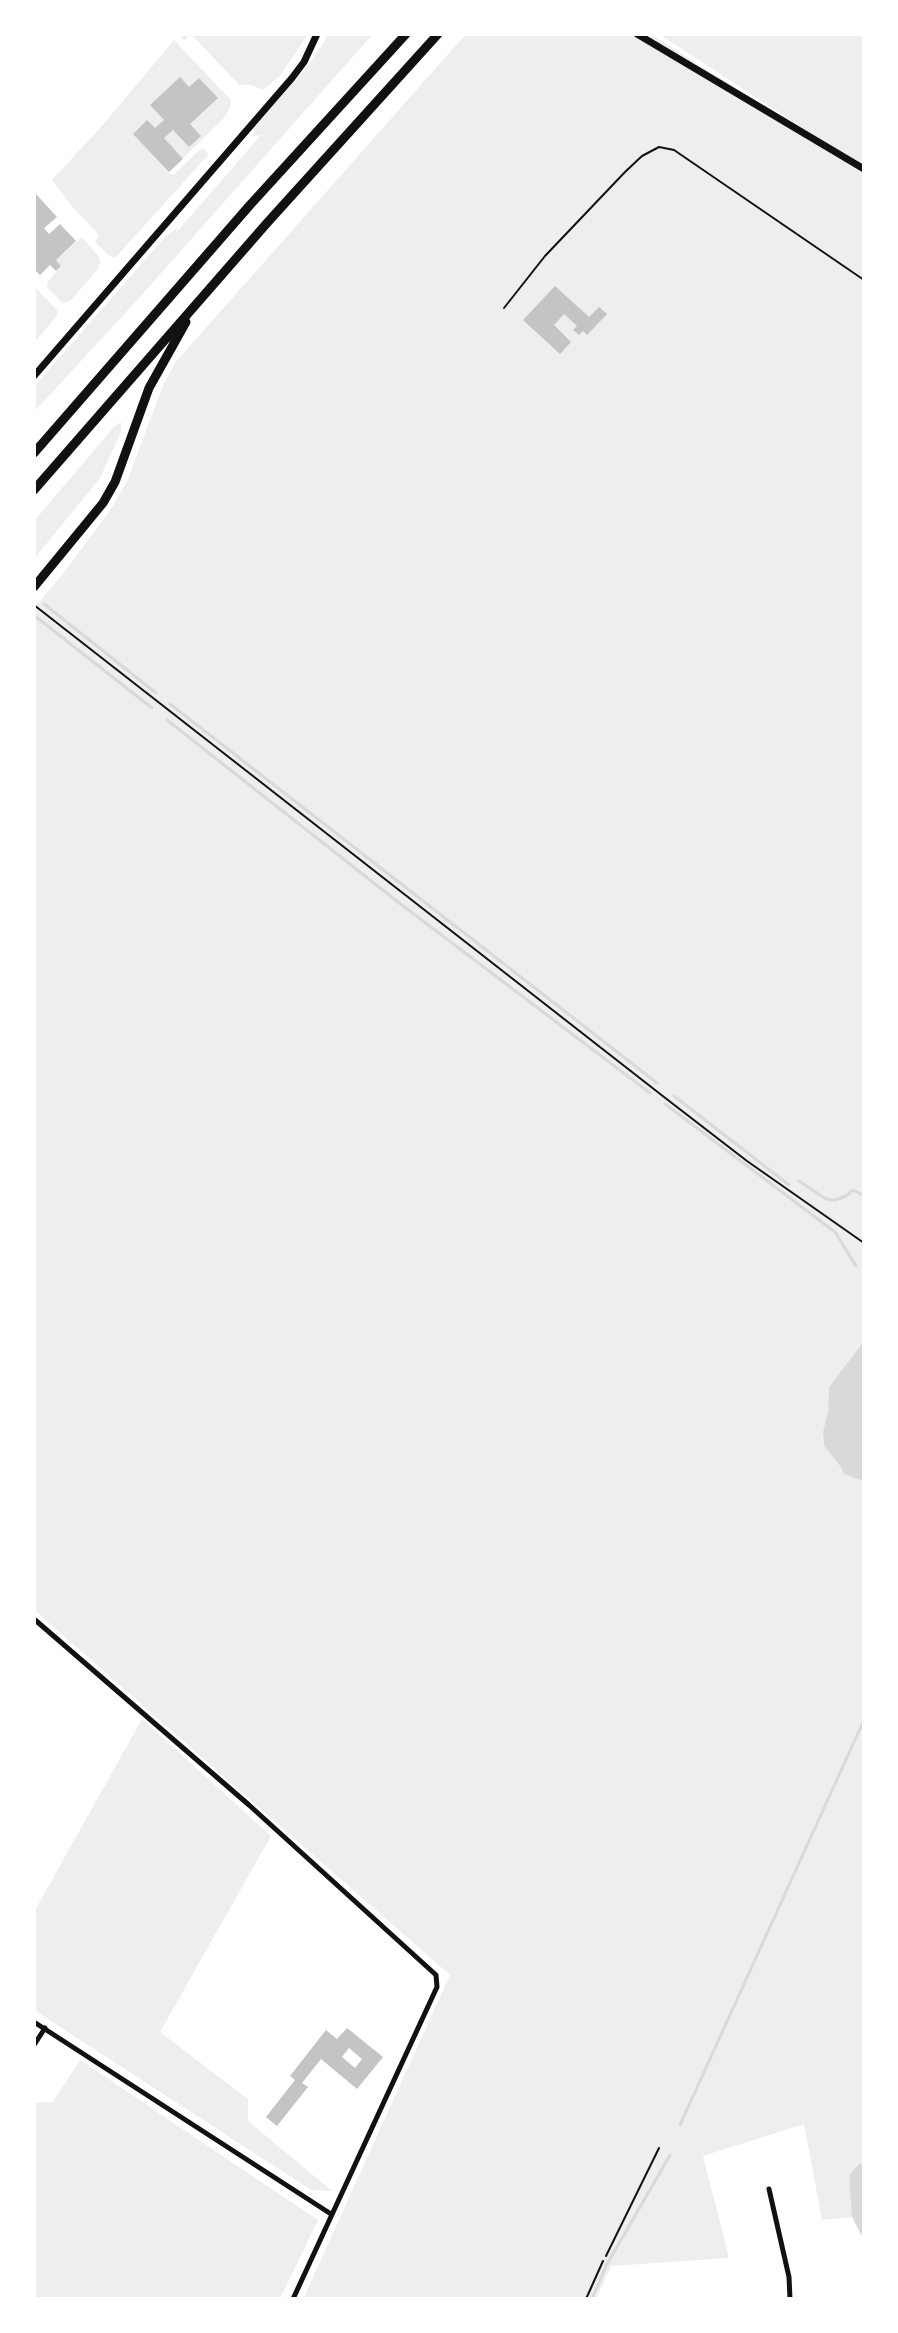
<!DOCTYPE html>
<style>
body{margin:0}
#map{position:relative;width:898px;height:2333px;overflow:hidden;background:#fff;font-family:"Source Serif 4",serif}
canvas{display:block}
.frame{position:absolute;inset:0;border:36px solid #fff;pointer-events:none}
</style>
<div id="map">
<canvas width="898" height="2333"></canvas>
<div class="frame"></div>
</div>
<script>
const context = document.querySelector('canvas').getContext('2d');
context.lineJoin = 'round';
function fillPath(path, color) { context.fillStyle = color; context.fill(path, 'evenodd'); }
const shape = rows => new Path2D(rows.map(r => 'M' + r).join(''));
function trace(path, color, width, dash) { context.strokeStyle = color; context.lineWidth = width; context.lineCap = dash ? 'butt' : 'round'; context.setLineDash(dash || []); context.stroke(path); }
fillPath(shape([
 [179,34,308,34,279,77,263,90,252,85,239,85,191,34,184,41],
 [327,34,373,34,139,298,34,412,34,387,165,237,178,227,176,233,261,135,253,136,254,128,311,62,325,41],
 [466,34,651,34,864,172,864,1341,829,1387,828,1412,823,1432,824,1446,840,1466,844,1474,864,1481,864,2163,859,2164,850,2191,852,2217,822,2220,804,2124,703,2156,729,2258,611,2266,596,2299,303,2299,450,1975,34,1610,34,608,62,575,109,512,127,481,162,388,174,364],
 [659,34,864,34,864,168],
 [174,40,231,100,230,108,224,118,168,173,173,175,202,148,209,154,115,258,108,255,95,242,99,235,70,204,52,180,101,127],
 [82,237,98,256,100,261,98,269,70,301,62,303,47,287,47,283,61,266,56,260],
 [34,286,57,310,57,316,34,343],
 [121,422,121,432,100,478,34,559,34,521,114,427],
 [142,1719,271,1836,160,2032,248,2099,248,2121,332,2191,311,2190,34,2010,34,1912],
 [80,2060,318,2220,280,2299,34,2299,34,2103,53,2102]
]), '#eee');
fillPath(shape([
 [864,1341,864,1481,863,1481,844,1474,840,1466,824,1446,823,1432,828,1412,829,1387],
 [864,2163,864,2240,852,2217,850,2191,850,2174,859,2164]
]), '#d9d9d9');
trace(shape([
 [44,604,156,693],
 [35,616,152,708],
 [170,704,657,1083],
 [167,720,398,902,650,1093],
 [674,1096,789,1185],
 [665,1104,835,1232,856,1266],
 [799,1181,826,1199,835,1200,846,1196,853,1190,863,1195],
 [680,2125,864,1720],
 [592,2299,606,2266,670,2155]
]), '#d9d9d9', 3);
fillPath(shape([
 [180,77,189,87,199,78,218,98,190,124,201,136,189,147,173,130,164,138,183,159,169,172,133,134,147,120,155,128,164,120,150,105],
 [36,194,57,217,44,228,49,234,60,224,76,241,56,260,61,266,56,271,50,265,40,275,34,269,34,196],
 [555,286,589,317,599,307,607,314,587,335,583,331,579,335,573,330,577,326,564,314,554,325,571,342,560,354,523,320],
 [347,2028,383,2057,357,2089,321,2059,302,2083,308,2087,277,2126,266,2117,295,2080,290,2076,326,2030,337,2039],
 [349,2048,362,2059,355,2068,342,2057]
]), '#c4c4c4');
trace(shape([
 [34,605,664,1097,747,1161,864,1243],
 [606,2256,659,2148]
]), '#111', 2);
trace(shape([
 [504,308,545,256,625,172,642,156,659,147,674,150,864,280],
 [586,2299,603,2261]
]), '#111', 2);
trace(shape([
 [34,1619,249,1805,436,1975,437,1987,293,2299],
 [34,2022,331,2214],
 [34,2045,45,2028],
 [769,2189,789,2277,790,2299]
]), '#111', 5);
trace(shape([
 [637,34,864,169],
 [34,376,292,78,304,62,317,34]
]), '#111', 7);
trace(shape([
 [34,453,250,205,406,34],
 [34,490,267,223,438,34],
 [34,587,103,503,115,482,149,388,186,322]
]), '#111', 9);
</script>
